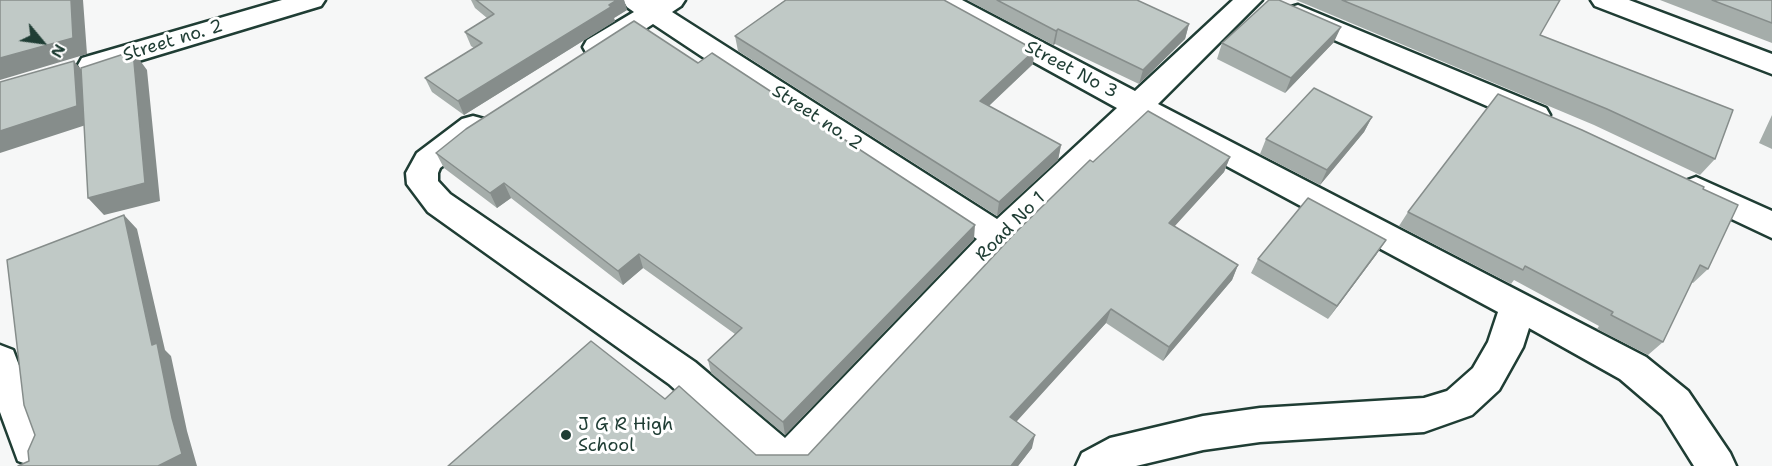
<!DOCTYPE html>
<style>
body{margin:0}
#map{position:relative;width:1772px;height:466px;overflow:hidden;background:#f6f7f7;font-family:"Shantell Sans",sans-serif}
canvas{display:block}
.north{position:absolute;left:12px;top:12px;width:60px;height:60px;-webkit-text-stroke:4px #fff;paint-order:stroke;rotate:119deg;font-size:16px;font-weight:700;line-height:24px;text-align:center;color:#1f3d34}
.north::after{content:'';display:block;margin:auto;width:21px;height:27px;background:#1f3d34;clip-path:polygon(50% 0,100% 100%,50% 72%,0 100%)}
</style>
<div id="map">
<canvas width="1772" height="466"></canvas>
<div class="north">N</div>
</div>
<script>
const context = document.querySelector('canvas').getContext('2d');
context.lineJoin = 'round';
const shape = rows => new Path2D(rows.map(r => 'M' + r).join(''));
function trace(path, color, width, dash) { context.strokeStyle = color; context.lineWidth = width; context.lineCap = dash ? 'butt' : 'round'; context.setLineDash(dash || []); context.stroke(path); }
function fillPath(path, color) { context.fillStyle = color; context.fill(path, 'evenodd'); }
function drawText(font, color, halo, rows, align = 'center') {
  context.font = font + ' "Shantell Sans",sans-serif'; context.lineWidth = 6; context.setLineDash([]); context.textBaseline = 'middle'; context.strokeStyle = halo; context.fillStyle = color; for (const [text, x, y, turn = 0] of rows) {
    context.save(); context.translate(x, y); context.rotate((+turn || 0) * Math.PI / 180); context.textAlign = isNaN(turn) ? turn : align; if (halo) context.strokeText(text, 0, 0); context.fillText(text, 0, 0); context.restore();
  }
}
const minor = shape([
 [282,0,325,0,321,6,92,75,82,72,78,65,82,58,282,0],
 [623,0,685,0,681,6,672,12,997,219,1117,108,932,6,928,0,962,0,1135,91,1233,0,1262,0,1158,104,1646,357,1688,391,1730,453,1736,466,1694,466,1662,415,1620,379,1529,328,1523,347,1499,390,1472,415,1424,432,1260,442,1203,450,1136,466,1076,466,1082,453,1110,438,1203,416,1260,408,1424,398,1447,391,1473,368,1488,342,1498,312,1141,120,1011,246,810,466,760,466,669,384,428,212,407,184,406,173,417,153,462,119,473,116,484,119,488,127,484,135,440,168,438,173,438,181,450,194,695,362,785,438,977,239,653,24,607,54,597,56,587,54,583,47,587,40,634,12,627,7,623,0],
 [1591,0,1629,0,1772,54,1772,74,1595,6,1591,0],
 [1298,5,1546,108,1550,115,1546,122,1535,125,1524,122,1288,20,1284,14,1288,8,1298,5],
 [1696,177,1772,211,1772,238,1685,197,1680,189,1685,181,1696,177],
 [0,345,13,350,51,448,46,461,32,466,18,461,0,412,0,345]
]);
trace(minor, '#1f3d34', 5);
fillPath(minor, '#fff');
fillPath(shape([
 [471,0,624,0,627,10,614,18,615,21,464,115,432,92,425,78,474,48,471,46,465,32,487,18,475,8],
 [785,0,944,0,1033,64,989,106,1061,145,1058,160,997,216,738,51,735,36],
 [967,0,1137,0,1189,24,1185,39,1139,84,1055,44,1053,45],
 [1296,0,1560,0,1540,35,1715,159,1700,175,1594,125],
 [1660,0,1772,0,1772,43],
 [1334,42,1285,93,1217,59,1222,43],
 [698,63,974,239,785,435,711,373,708,360,735,334,643,268,623,285,511,198,497,208,444,168,436,153],
 [1772,115,1772,149,1759,143],
 [1372,117,1364,132,1320,185,1260,154,1266,139],
 [1230,157,1224,172,1174,226,1238,265,1232,280,1163,361,1106,323,1016,421,1032,448,1018,466,448,466,665,399,756,455,808,455,1093,162],
 [1703,189,1708,269,1693,283,1691,282,1663,342,1648,355,1597,329,1599,326,1514,280,1511,284,1399,226,1408,212],
 [1386,240,1376,255,1328,319,1251,273,1258,259]
]), '#a5adaa');
fillPath(shape([
 [71,0,83,0,87,54,0,80,0,58],
 [617,0,624,0,627,10,614,18,615,21,464,115,458,101],
 [1189,24,1185,39,1139,84,1143,70],
 [1341,27,1334,42,1285,93,1291,78],
 [1058,29,1055,44,1053,45,1056,31],
 [1035,50,1033,64,978,116,980,101],
 [133,51,147,70,160,201,104,215,88,198],
 [74,61,88,78,92,123,0,153,0,131],
 [1372,117,1364,132,1320,185,1327,170],
 [1061,145,1058,160,997,216,999,202],
 [1230,157,1224,172,1164,238,1169,223],
 [504,183,511,198,497,208,490,193],
 [124,215,137,229,165,350,171,356,187,431,197,466,158,466,152,345],
 [975,225,974,239,785,435,783,422],
 [1386,240,1376,255,1328,319,1337,306],
 [639,254,643,268,623,285,618,271],
 [1238,265,1232,280,1163,361,1169,347],
 [1111,309,1106,323,1008,431,1010,417],
 [1035,435,1032,448,1018,466,1011,466]
]), '#868d8b');
const building = shape([
 [0,0,71,0,73,38,0,58,0,0],
 [476,0,617,0,609,5,611,7,458,101,425,78,482,43,465,32,494,14,476,0],
 [786,0,944,0,1035,50,980,101,1061,145,999,202,735,36,786,0],
 [997,0,1137,0,1189,24,1143,70,1058,29,1056,31,997,0],
 [1269,0,1279,0,1341,27,1291,78,1222,43,1269,0],
 [1342,0,1560,0,1540,35,1733,110,1715,159,1607,109,1342,0],
 [1712,0,1772,0,1772,23,1712,0],
 [634,21,698,63,712,53,975,225,783,422,708,360,742,328,639,254,618,271,504,183,490,193,436,153,466,129,634,21],
 [133,51,145,183,88,198,81,68,133,51],
 [74,61,77,106,0,131,0,82,74,61],
 [1314,88,1372,117,1327,170,1266,139,1314,88],
 [1498,94,1582,130,1704,187,1703,189,1738,205,1708,269,1700,265,1663,342,1611,315,1613,312,1525,266,1523,270,1408,212,1498,94],
 [1148,111,1230,157,1169,223,1238,265,1169,347,1111,309,1010,417,1035,435,1011,466,448,466,591,341,665,399,679,386,756,455,808,455,1015,233,1090,160,1093,162,1148,111],
 [1308,198,1386,240,1337,306,1258,259,1308,198],
 [124,215,152,345,157,343,172,418,182,454,158,466,18,466,29,461,28,451,35,435,24,405,7,260,124,215]
]);
fillPath(building, '#c0c9c6');
trace(building, '#868d8b', 1.5);
for (const [x, y, r, color] of [
 [566,435,6,"#1f3d34"]
]) { const dot = new Path2D(); dot.arc(x, y, r, 0, 2 * Math.PI); context.fillStyle = color; context.fill(dot); trace(dot, '#fff', 2); }
drawText('18px', '#1f3d34', '#fff', [
 ["Street no. 2",173,41,-17],
 ["Street No 3",1071,70,28],
 ["Street no. 2",817,118,33],
 ["Road No 1",1011,227,-45]
]);
drawText('18px', '#1f3d34', '#fff', [
 ["J G R High",578,425],
 ["School",578,446]
], 'left');
</script>
